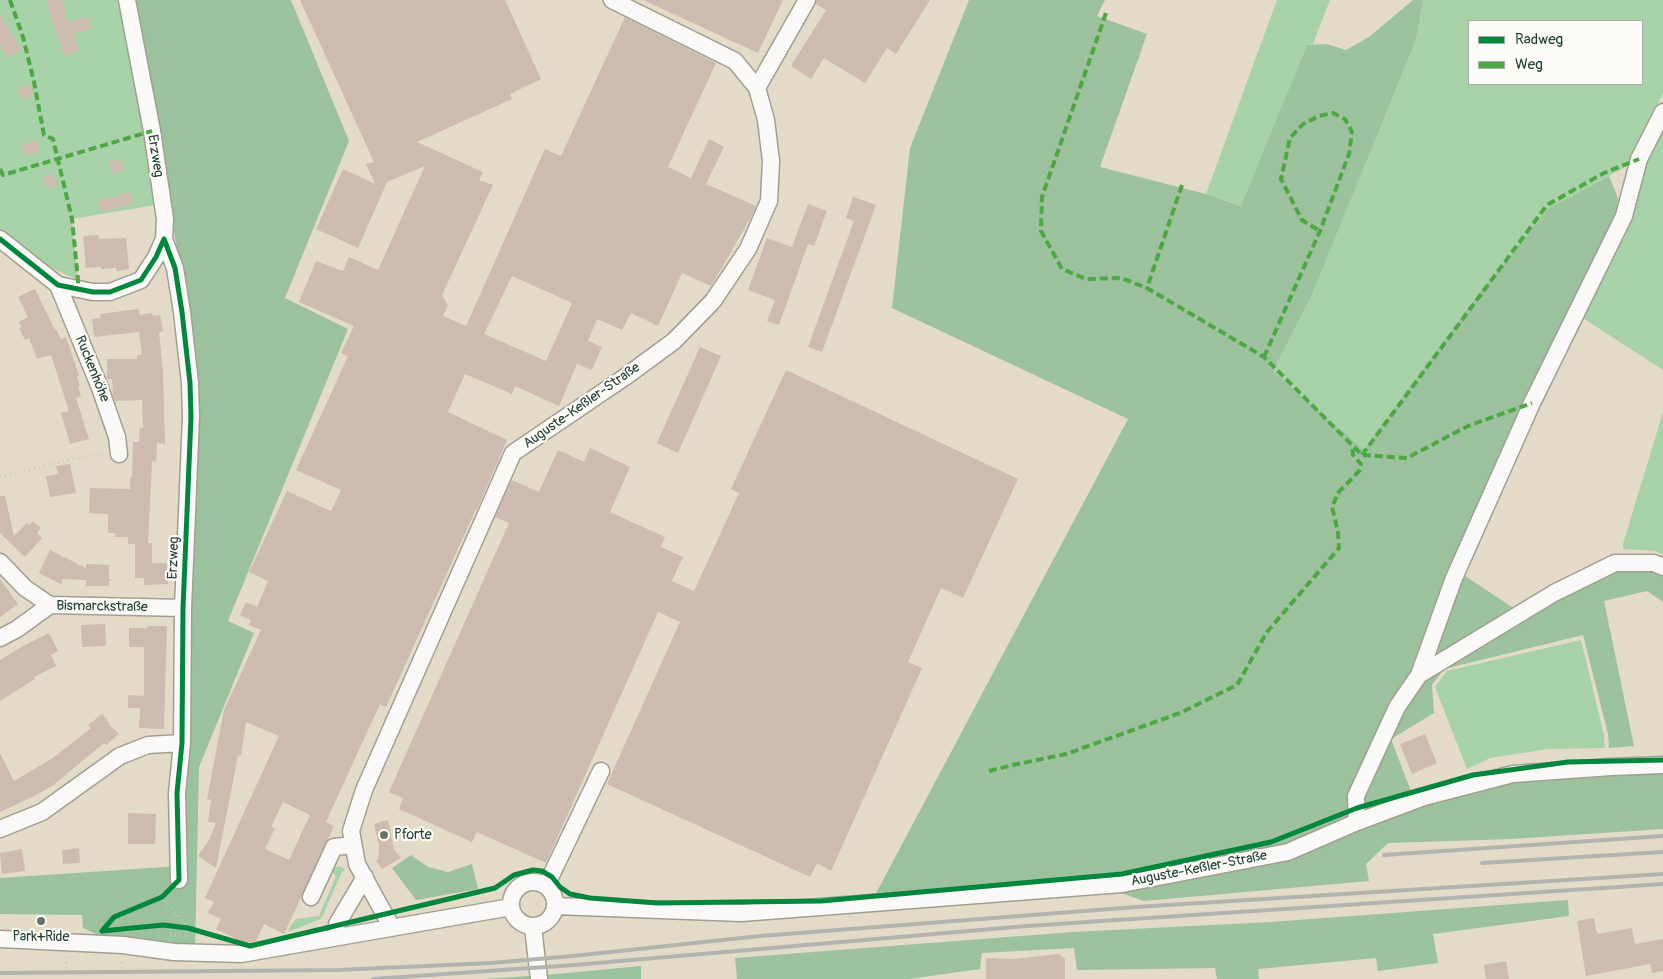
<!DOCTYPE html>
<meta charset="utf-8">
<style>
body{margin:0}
#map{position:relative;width:1663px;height:979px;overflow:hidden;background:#e3dac8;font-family:Pangolin,sans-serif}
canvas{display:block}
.legend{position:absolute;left:1468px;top:20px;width:175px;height:65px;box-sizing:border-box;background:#fdfcf7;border:1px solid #a4b0a9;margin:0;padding:6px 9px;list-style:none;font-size:15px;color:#1f3d34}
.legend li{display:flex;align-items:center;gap:10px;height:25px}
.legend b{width:25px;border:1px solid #a4b0a9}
</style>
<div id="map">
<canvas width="1663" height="979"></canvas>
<ul class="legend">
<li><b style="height:6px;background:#00873e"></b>Radweg</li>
<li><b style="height:6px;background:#4fa644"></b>Weg</li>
</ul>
</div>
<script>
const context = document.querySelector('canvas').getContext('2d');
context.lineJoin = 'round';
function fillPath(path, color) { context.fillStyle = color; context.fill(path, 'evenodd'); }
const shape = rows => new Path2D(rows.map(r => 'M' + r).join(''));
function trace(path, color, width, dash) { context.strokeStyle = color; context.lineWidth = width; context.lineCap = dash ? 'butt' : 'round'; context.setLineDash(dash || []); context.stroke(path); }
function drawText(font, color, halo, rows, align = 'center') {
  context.font = font + ' Pangolin,sans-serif'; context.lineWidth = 4.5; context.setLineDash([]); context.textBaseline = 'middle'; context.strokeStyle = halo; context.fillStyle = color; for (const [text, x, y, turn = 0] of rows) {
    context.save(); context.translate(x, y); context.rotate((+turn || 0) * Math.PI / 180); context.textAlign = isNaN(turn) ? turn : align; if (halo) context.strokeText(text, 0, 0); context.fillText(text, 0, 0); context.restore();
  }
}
fillPath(shape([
 [0,0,121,0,132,54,155,205,72,219,78,280,30,258,0,236],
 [1277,0,1330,0,1313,44,1307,45,1242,206,1206,194],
 [1423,0,1663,0,1663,93,1629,165,1549,208,1479,293,1364,451,1273,371,1312,295,1416,40],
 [1469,21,1642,21,1642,84,1469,84],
 [1663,120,1663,370,1583,318,1625,235,1634,209,1645,164],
 [1663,412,1663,555,1656,551,1623,549,1623,544],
 [1581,640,1604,735,1605,748,1548,749,1490,758,1467,769,1435,687,1447,671],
 [339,866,345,869,342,872,321,919,288,932,291,925,296,919,319,916,336,877,331,869]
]), '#a7d1a7');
fillPath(shape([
 [132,0,291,0,349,141,285,298,348,329,228,621,254,633,199,767,195,950,153,942,98,935,83,928,82,915,0,914,0,878,180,866,188,309],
 [969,0,1105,0,1097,16,1147,34,1100,167,1206,194,1241,206,1307,45,1327,44,1346,50,1369,37,1413,0,1423,0,1416,40,1312,295,1273,371,1364,450,1479,293,1549,208,1609,176,1620,203,1450,566,1521,613,1615,563,1663,567,1663,602,1647,591,1604,601,1634,746,1609,748,1608,734,1583,635,1444,669,1432,685,1434,713,1391,739,1412,794,1287,844,1120,877,873,899,1128,419,892,308,910,148],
 [1663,772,1663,829,1511,839,1388,843,1366,864,1369,881,1144,901,1121,893,1277,862,1423,803,1517,780,1618,773],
 [411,855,428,867,448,872,472,864,478,889,416,900,392,868],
 [1568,900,1569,916,1433,934,1438,963,1378,971,1376,958,1258,969,1259,979,1217,979,1215,968,1077,970,1074,948,982,953,980,969,909,979,737,979,735,958,1073,932,1271,922],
 [641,966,641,979,481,979,546,975]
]), '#9bc29c');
fillPath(shape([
 [46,0,62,0,68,22,88,17,91,29,74,34,79,51,64,55],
 [300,0,505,0,541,79,510,94,512,99,417,142,483,172,479,180,493,185,442,295,448,305,443,316,466,326,545,149,561,156,625,17,716,63,668,167,691,178,709,139,724,147,706,184,756,206,750,219,711,286,682,273,658,326,631,313,622,330,597,319,588,341,602,347,592,370,577,364,559,406,515,386,512,394,465,374,448,412,507,440,477,509,476,509,386,707,380,704,326,822,334,826,284,934,264,924,256,941,245,943,216,929,221,919,208,913,214,902,205,898,279,736,246,722,241,755,238,756,216,868,198,856,209,840,216,823,208,822,211,800,207,799,224,710,261,630,249,625,251,620,240,615,246,602,257,607,268,581,249,572,287,491,331,511,341,490,296,470,348,356,341,353,354,326,299,302,316,261,343,271,349,257,378,270,425,166,387,182,358,248,316,229,343,169,375,184,366,164,374,162],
 [512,276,572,303,546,361,484,334],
 [283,802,310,815,289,860,265,849,275,828,271,827],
 [643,0,783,0,758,53],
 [817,0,930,0,896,54,887,48,865,83,824,58,811,79,791,66,826,10,816,4],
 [0,15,22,50,7,58,0,44],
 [29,84,34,95,22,100,18,89],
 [36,139,40,151,26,156,21,145],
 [120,159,124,170,112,174,108,162],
 [52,173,58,183,48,189,42,179],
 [130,192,133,204,102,212,98,201],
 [853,197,876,205,822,352,808,347,854,221,846,218],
 [808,204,827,211,814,246,808,244,779,325,767,321,775,300,748,290,767,238,792,247],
 [98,235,99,239,126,238,129,269,117,271,116,268,101,269,101,267,86,268,83,236],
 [35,289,55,330,56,329,61,339,66,337,79,376,77,376,80,386,78,387,81,396,76,398,89,439,70,444,61,413,69,411,51,355,37,359,29,338,25,340,19,328,22,327,19,322,28,317,18,297],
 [138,309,140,315,152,313,153,316,160,315,163,331,159,332,163,372,165,444,157,443,156,462,152,461,148,543,152,543,152,563,167,563,168,584,144,585,144,578,135,578,135,544,128,544,128,537,115,537,115,533,108,533,108,514,89,513,90,488,130,489,130,477,132,477,133,442,139,442,140,428,143,428,142,400,115,401,113,395,112,379,107,379,107,359,137,359,137,355,142,354,139,332,94,337,92,319,101,318,100,314],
 [700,347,721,356,678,453,657,443],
 [786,370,1018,479,963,598,941,588,908,662,922,668,831,871,817,863,810,877,607,784,680,622,658,612,546,863,477,832,472,842,399,809,403,798,389,792,509,523,495,517,512,480,539,492,558,450,584,462,590,448,630,467,610,512,665,537,661,547,683,557,672,581,694,591,739,493,731,489],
 [70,464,76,493,50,497,46,476,58,474,56,466],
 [0,496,5,496,14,536,27,523,29,525,33,521,41,528,37,533,42,538,25,557,0,533],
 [50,550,86,568,86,564,109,565,109,579,113,581,109,581,109,586,86,586,86,580,63,579,61,584,39,573],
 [0,579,18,604,0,617],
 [105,624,106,646,82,647,81,625],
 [147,626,167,626,164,729,139,728,140,708,128,708,128,695,144,696,144,647,129,647,129,628,147,628],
 [49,633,58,651,51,655,56,666,34,677,35,679,0,701,0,660,23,646],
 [102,714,110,724,110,727,112,727,119,734,106,745,104,743,52,786,32,797,0,812,0,753,14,781,53,758,91,728,88,725],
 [1425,734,1437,763,1412,774,1400,744],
 [128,813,156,814,155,844,128,844],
 [388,820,394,849,401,858,382,869,376,861,378,859,379,846,374,824],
 [79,848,80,863,63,864,62,850],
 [22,849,25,871,2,874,0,853],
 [1594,918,1597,934,1632,928,1635,944,1663,939,1663,971,1652,973,1650,964,1586,976,1577,921],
 [1059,954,1065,959,1065,979,986,979,986,958,1014,959],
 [1506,961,1509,979,1486,979,1484,965]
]), '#cdbbaf');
const minor = shape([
 [127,0,152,131,165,219,164,239,175,268,182,312,190,383,191,417,183,608,182,743,177,793,179,880],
 [757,88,807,0],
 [0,239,58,285,93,292,110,292,141,280,156,257,164,239],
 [58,285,100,388,117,437,119,454],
 [0,562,25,588,50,605],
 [0,638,17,629,50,605,183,608],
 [1419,675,1554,593,1615,563,1654,563,1663,567],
 [1357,822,1356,796,1397,707,1419,675,1454,578,1532,403,1624,216,1639,159,1663,112],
 [0,829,42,812,120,756,148,745,182,743],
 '511 904a22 22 0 1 1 44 0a22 22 0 1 1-44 0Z',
 [546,886,601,771],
 [311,897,334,847,353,845],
 [555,906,741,913,1122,884,1288,852,1357,822,1424,797,1513,774,1611,767,1663,765],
 [337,924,365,877],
 [533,927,539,979],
 [392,928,357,864,351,831,364,790,513,453,625,377,674,341,713,301,748,249,769,201,771,161,766,120,757,88,735,61,612,0],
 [0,939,123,945,174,952,241,954,511,907]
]);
trace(minor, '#a19f94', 19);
trace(shape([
 [0,477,71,459,103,454],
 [162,897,168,907,178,915,188,928,187,936,167,934],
 [424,905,495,888,514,875,533,870,537,870],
 [103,929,114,917,162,897,170,889],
 [124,929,163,925,188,928,219,937],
 [66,968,67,957],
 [122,968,122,960]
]), '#c9c9c4', 2.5, [1, 4]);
trace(minor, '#fbf9f7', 16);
trace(shape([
 [1384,855,1663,836],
 [1482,863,1663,852],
 [0,973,338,970,491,963,573,956,760,936,1136,907,1663,874],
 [373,979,574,965,1027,926,1663,884]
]), '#b2b4b0', 4);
trace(shape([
 [10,0,23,37,34,82,44,135,53,139,72,219,78,280,78,290],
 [1106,13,1042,197,1041,231,1062,269,1086,279,1121,278,1147,288],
 [0,169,3,175,152,131],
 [1182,185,1147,288,1264,357,1362,455,1407,458,1468,426,1532,403],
 [1264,357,1320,231,1349,154,1352,132,1345,119,1333,113,1319,116,1303,124,1290,138,1281,179,1302,220,1320,231],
 [1362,455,1547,205,1604,173,1639,159],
 [989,771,1013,765,1066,754,1180,713,1237,685,1267,632,1339,548,1338,532,1332,507,1338,493,1360,470,1361,464,1353,455,1352,445]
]), '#4fa644', 4, [8, 4]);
trace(shape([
 [0,239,58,285,93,292,110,292,141,280,156,257,164,239],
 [102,931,163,925,188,928,250,946,495,888,514,875,533,870,542,871,552,877,560,887,570,894,590,898,657,903,821,901,1122,874,1271,842,1357,808,1473,775,1568,762,1663,760],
 [102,931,114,917,162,897,179,880,177,793,182,743,183,608,191,417,190,383,182,312,175,268,164,239]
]), '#00873e', 5);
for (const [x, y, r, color] of [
 [384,835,5,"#647468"],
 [41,921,5,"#647468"]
]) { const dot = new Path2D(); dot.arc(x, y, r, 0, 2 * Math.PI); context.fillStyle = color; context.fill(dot); trace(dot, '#fdfcf7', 2); }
drawText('14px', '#1f3d34', '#fdfcf7', [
 ["Erzweg",155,156,81],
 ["Ruckenhöhe",92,369,68],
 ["Auguste-Keßler-Straße",582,406,-35],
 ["Erzweg",174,558,-88],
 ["Bismarckstraße",102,607,1],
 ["Auguste-Keßler-Straße",1199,869,-11]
]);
drawText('14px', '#1f3d34', '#fdfcf7', [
 ["Pforte",394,835],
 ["Park+Ride",41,937,"center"]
], 'left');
</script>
